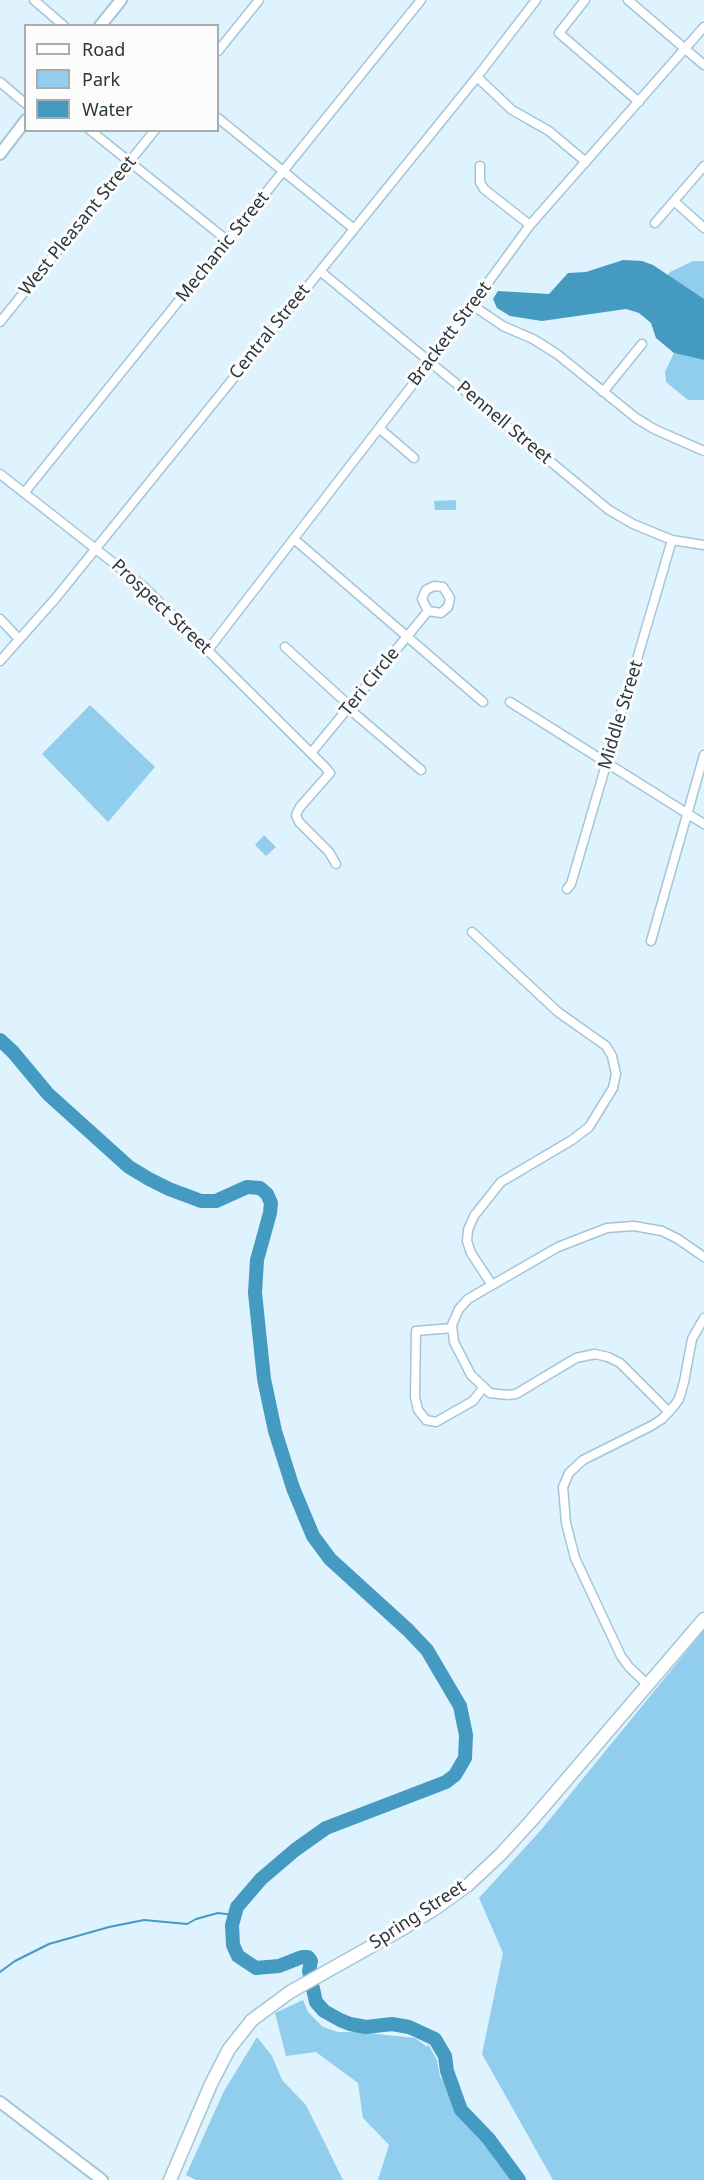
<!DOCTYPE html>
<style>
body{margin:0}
#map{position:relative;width:704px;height:2180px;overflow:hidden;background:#def3fe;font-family:"Noto Sans",sans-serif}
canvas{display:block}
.legend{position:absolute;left:24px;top:24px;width:195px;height:108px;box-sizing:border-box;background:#fcfcfc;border:2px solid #a8adb0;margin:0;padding:8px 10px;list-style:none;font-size:18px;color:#2a373e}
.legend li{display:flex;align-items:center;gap:12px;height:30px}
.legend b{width:30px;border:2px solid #a8adb0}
</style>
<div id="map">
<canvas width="704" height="2180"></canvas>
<ul class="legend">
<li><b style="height:8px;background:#fff"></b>Road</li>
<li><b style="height:16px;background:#91cdec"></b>Park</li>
<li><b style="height:16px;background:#459ac2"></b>Water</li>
</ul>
</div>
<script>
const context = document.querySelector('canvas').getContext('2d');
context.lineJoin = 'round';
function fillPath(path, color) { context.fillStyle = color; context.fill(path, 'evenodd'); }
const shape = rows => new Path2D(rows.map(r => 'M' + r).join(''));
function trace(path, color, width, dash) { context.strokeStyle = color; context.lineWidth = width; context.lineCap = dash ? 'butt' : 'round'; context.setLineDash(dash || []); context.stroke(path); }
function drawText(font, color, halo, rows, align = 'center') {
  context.font = font + ' "Noto Sans",sans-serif'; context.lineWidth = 6; context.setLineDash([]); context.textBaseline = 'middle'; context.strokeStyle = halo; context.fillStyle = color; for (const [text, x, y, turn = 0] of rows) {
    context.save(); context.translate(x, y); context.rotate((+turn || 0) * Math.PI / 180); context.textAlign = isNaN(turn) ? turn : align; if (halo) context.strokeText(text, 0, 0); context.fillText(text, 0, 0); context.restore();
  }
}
fillPath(shape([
 [693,261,704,261,704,299,667,276,670,272],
 [674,353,704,360,704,400,688,400,666,382,665,372],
 [456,500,456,510,435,510,434,501],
 [90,705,155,767,108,822,42,754],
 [264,835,276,847,266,856,255,845],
 [704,1630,704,2180,553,2180,482,2054,503,1953,479,1898,541,1830],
 [303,2000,308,2012,323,2027,338,2032,357,2032,415,2038,427,2047,428,2044,437,2060,440,2076,450,2093,457,2115,467,2124,479,2128,484,2136,489,2137,492,2152,496,2161,512,2180,378,2180,389,2145,363,2118,358,2083,316,2052,286,2056,275,2013],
 [257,2037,272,2056,282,2080,306,2105,343,2180,196,2180,186,2175,224,2091]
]), '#91cdec');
fillPath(shape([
 [623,260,642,261,653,265,704,299,704,360,674,353,656,338,651,323,639,313,626,309,542,321,510,316,497,308,493,299,498,291,549,294,568,273,586,272]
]), '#459ac2');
trace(shape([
 [0,1972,15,1961,49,1944,109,1927,144,1920,187,1924,196,1919,218,1913,234,1915]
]), '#459ac2', 2);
trace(shape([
 [0,1040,13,1052,48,1094,129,1167,149,1179,169,1189,201,1201,216,1201,247,1187,260,1188,267,1194,271,1203,270,1213,257,1260,255,1293,264,1379,275,1431,293,1488,313,1536,330,1559,408,1630,427,1650,460,1706,466,1735,465,1758,455,1775,446,1782,326,1828,295,1850,261,1879,237,1907,232,1925,233,1945,238,1956,256,1968,279,1966,302,1957,308,1957,311,1961,309,1971,316,2002,324,2011,340,2020,350,2024,366,2027,392,2024,409,2027,435,2039,445,2056,447,2071,461,2110,488,2138,519,2180]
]), '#459ac2', 14);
const minor = shape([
 [34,0,64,26],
 [585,0,559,33,639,102],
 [628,0,704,65],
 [218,51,259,0],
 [477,77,512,110,549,131,586,162],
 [0,82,26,104],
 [218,118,354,229],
 [90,130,228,241],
 [480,166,480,182,484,189,530,225],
 [674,201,704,228],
 [655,223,704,166],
 [320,271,609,510,633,524,672,540,704,545],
 [472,305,503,326,533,339,557,354,636,418,654,429,704,451],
 [0,322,155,130],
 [603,392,642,344],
 [379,428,414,458],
 [0,474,143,586,325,767,330,773,300,807,296,815,299,822,329,852,336,864],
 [24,493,421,0],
 [294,539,483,702],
 [0,619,19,639],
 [285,647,350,706],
 [208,650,430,362,530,225,704,27],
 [0,661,55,599,477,77,536,0],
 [510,702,704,824],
 [348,708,421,770],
 [311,753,428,611,441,613,448,607,450,598,443,587,434,586,426,590,422,599,428,611],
 [567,889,571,884,672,540],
 [472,932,558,1012,606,1046,612,1056,616,1074,613,1088,589,1127,572,1140,501,1182,474,1216,468,1230,467,1241,471,1253,492,1285],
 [651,941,704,755],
 [452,1328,416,1331,415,1397,418,1410,426,1420,436,1422,473,1401,483,1388],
 [669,1412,620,1363,608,1357,595,1354,576,1358,516,1394,507,1395,490,1393,471,1375,454,1342,452,1325,459,1309,468,1299,558,1247,607,1228,634,1226,662,1231,678,1239,704,1257],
 [647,1684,629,1667,621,1656,575,1558,566,1523,563,1487,569,1473,583,1460,651,1426,662,1419,674,1406,679,1399,684,1382,692,1339,704,1318]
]);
const tertiary = shape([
 [0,2102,102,2180]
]);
const secondary = shape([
 [100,26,121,0],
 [0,154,26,120]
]);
const primary = shape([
 [170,2180,211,2084,229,2049,252,2020,290,1992,404,1928,433,1910,468,1885,501,1854,532,1820,704,1619]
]);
trace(minor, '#a4c5d7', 11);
trace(tertiary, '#a4c5d7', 14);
trace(secondary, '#a4c5d7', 14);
trace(primary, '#a4c5d7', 15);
trace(minor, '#fff', 8);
trace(tertiary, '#fff', 10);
trace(secondary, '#fff', 10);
trace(primary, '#fff', 12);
drawText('18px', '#2a373e', '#fcfcfc', [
 ["West Pleasant Street",78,226,-51],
 ["Mechanic Street",223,247,-51],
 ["Central Street",270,332,-51],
 ["Brackett Street",450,334,-53],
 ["Pennell Street",504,423,40],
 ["Prospect Street",161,607,43],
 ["Teri Circle",370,682,-51],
 ["Middle Street",621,715,-73],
 ["Spring Street",418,1915,-33]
]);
</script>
